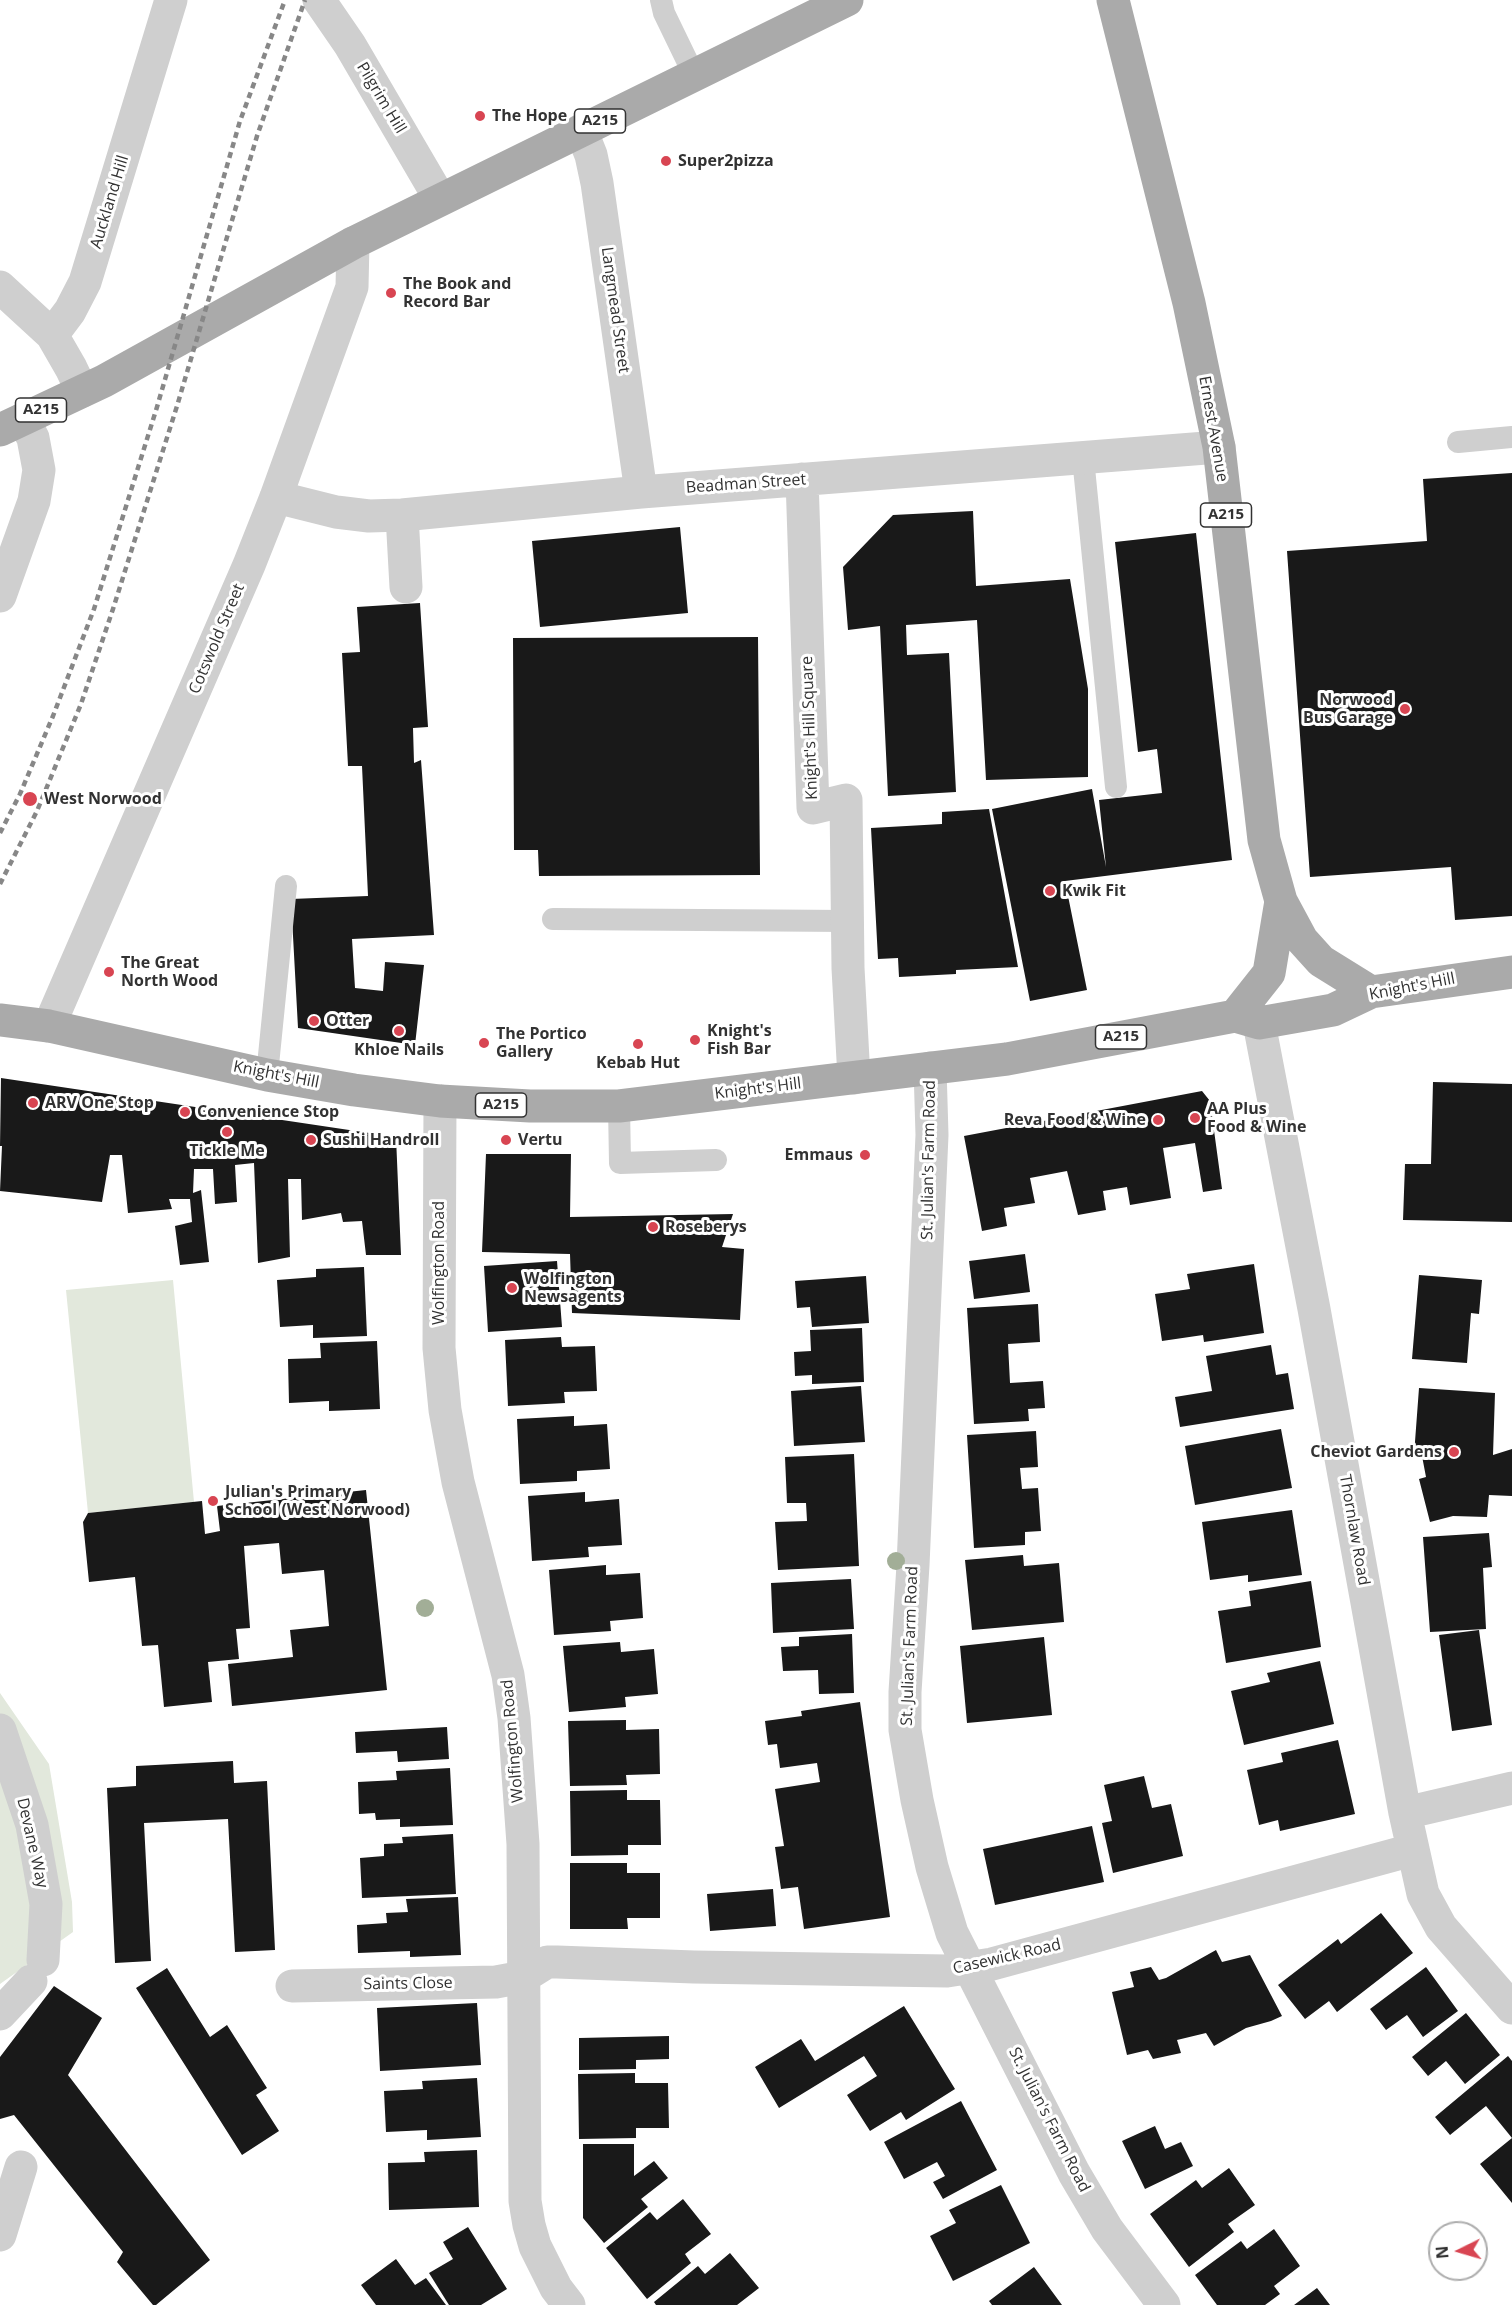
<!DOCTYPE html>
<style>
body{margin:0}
#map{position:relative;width:1512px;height:2305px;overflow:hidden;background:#fff;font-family:"Open Sans",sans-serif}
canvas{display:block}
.north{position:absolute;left:1428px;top:2221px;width:60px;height:60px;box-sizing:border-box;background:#fff;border:2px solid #adadad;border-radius:50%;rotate:265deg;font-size:16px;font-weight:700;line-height:24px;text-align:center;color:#323232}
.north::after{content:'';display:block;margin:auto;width:21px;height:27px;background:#d84552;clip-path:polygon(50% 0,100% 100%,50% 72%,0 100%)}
</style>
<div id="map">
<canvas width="1512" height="2305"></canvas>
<div class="north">N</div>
</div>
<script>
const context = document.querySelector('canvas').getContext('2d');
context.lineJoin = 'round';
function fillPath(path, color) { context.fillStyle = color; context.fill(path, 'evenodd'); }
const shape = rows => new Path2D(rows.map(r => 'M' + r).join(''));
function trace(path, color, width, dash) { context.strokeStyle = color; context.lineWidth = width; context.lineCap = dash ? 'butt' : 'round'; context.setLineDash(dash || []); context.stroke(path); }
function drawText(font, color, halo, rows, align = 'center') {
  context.font = font + ' "Open Sans",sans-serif'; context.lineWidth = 6; context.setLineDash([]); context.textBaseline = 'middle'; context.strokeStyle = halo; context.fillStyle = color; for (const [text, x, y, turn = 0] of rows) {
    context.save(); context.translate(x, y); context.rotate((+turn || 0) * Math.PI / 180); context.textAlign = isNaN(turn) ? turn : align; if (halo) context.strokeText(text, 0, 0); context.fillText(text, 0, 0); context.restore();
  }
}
fillPath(shape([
 [173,1280,194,1502,88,1513,66,1290],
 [0,1693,49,1764,72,1902,73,1932,0,1984]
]), '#e2e8dc');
fillPath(shape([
 [1512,473,1512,916,1455,920,1451,867,1310,877,1287,551,1427,541,1423,479],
 [973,511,976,586,1070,579,1088,689,1088,777,986,780,977,620,906,625,907,655,949,653,956,792,888,796,880,626,848,630,843,567,893,515],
 [680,527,688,613,540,627,532,541],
 [1196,533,1232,860,1065,881,1087,990,1030,1001,992,809,1092,789,1106,867,1099,800,1162,793,1157,749,1138,752,1115,542],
 [420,603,428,727,413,728,414,763,421,760,434,935,352,939,355,988,383,991,385,962,424,965,415,1045,298,1028,291,899,368,896,362,766,348,766,342,653,360,652,357,607],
 [758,637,760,875,539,876,538,850,514,850,513,638],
 [989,809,1018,967,956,970,956,974,899,977,898,958,878,959,871,828,942,824,942,812],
 [1,1078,396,1137,401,1255,366,1255,362,1221,343,1222,341,1213,302,1220,301,1179,288,1179,290,1257,258,1263,254,1163,235,1165,237,1202,215,1204,213,1169,194,1169,193,1193,201,1190,209,1262,180,1265,175,1226,192,1222,190,1199,169,1199,172,1209,128,1213,122,1155,110,1155,102,1202,0,1191,2,1146,0,1146],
 [1433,1082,1512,1084,1512,1222,1403,1220,1405,1164,1431,1164],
 [1202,1091,1210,1101,1222,1189,1203,1192,1195,1143,1163,1148,1171,1198,1130,1205,1127,1187,1103,1191,1106,1210,1078,1215,1067,1171,1030,1178,1035,1203,1004,1208,1007,1226,982,1231,964,1136],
 [486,1154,571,1154,570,1217,733,1214,722,1247,744,1249,740,1320,572,1313,570,1254,482,1252],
 [1025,1254,1030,1292,974,1299,969,1261],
 [557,1261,562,1327,488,1332,484,1266],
 [1254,1264,1264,1333,1204,1342,1203,1335,1162,1341,1155,1294,1190,1289,1187,1274],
 [364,1267,367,1336,313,1338,313,1325,280,1327,277,1280,316,1277,316,1269],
 [1419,1275,1482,1280,1479,1314,1471,1313,1467,1363,1412,1359],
 [866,1276,869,1323,812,1327,810,1307,797,1308,795,1281],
 [1038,1304,1040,1342,1008,1344,1010,1383,1043,1381,1045,1408,1028,1409,1029,1421,974,1424,967,1308],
 [862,1328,864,1382,812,1384,812,1375,795,1376,794,1352,811,1351,810,1330],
 [561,1337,562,1347,595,1346,597,1391,564,1392,565,1403,508,1406,505,1340],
 [377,1341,380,1409,329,1411,329,1401,289,1403,288,1359,321,1358,320,1343],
 [1271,1345,1276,1375,1288,1373,1294,1409,1180,1427,1175,1397,1212,1391,1206,1356],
 [861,1386,865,1442,794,1446,791,1391],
 [1419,1388,1495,1393,1493,1455,1512,1449,1512,1496,1489,1495,1487,1517,1453,1516,1430,1522,1419,1479,1426,1477,1422,1456,1414,1455],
 [574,1416,574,1426,607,1424,610,1469,577,1471,577,1481,520,1484,517,1419],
 [1281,1429,1292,1488,1195,1505,1185,1446],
 [1036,1431,1038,1467,1020,1468,1022,1489,1038,1488,1041,1531,1025,1532,1025,1545,974,1548,967,1435],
 [854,1454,859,1566,778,1570,775,1522,807,1521,806,1503,787,1503,785,1457],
 [366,1490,387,1690,232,1706,228,1664,293,1657,290,1630,329,1626,324,1570,282,1574,279,1543,244,1546,250,1628,236,1629,239,1659,208,1662,212,1702,164,1707,158,1645,142,1646,135,1577,89,1582,83,1522,88,1513,202,1501,205,1534,220,1531,217,1506],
 [585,1492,585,1502,619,1499,622,1545,588,1547,589,1557,532,1561,528,1496],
 [1292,1510,1302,1575,1248,1582,1248,1575,1210,1580,1202,1522],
 [1489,1533,1492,1567,1483,1568,1486,1629,1430,1632,1423,1537],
 [1023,1555,1024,1566,1059,1563,1064,1622,972,1630,965,1560],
 [606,1565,606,1575,640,1573,643,1618,610,1621,611,1631,554,1635,549,1570],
 [851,1579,854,1629,773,1633,771,1583],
 [1311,1581,1321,1647,1226,1663,1218,1611,1251,1606,1249,1591],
 [1479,1630,1492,1725,1452,1731,1439,1635],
 [852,1634,854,1693,819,1694,818,1670,783,1671,781,1647,799,1646,799,1637],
 [1044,1637,1052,1715,967,1723,960,1646],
 [620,1642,621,1652,654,1649,658,1694,625,1697,626,1707,569,1712,563,1646],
 [1320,1661,1334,1724,1244,1745,1231,1691,1270,1682,1267,1673],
 [860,1702,890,1917,804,1929,798,1887,781,1889,775,1847,784,1846,775,1789,820,1782,817,1763,780,1768,777,1744,768,1745,765,1721,802,1716,801,1711],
 [626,1720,626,1730,659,1729,660,1774,626,1775,627,1785,570,1786,568,1721],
 [447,1727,449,1759,398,1762,397,1751,356,1753,355,1732],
 [1338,1740,1355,1814,1280,1831,1278,1820,1259,1825,1247,1770,1283,1762,1281,1753],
 [233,1761,234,1783,267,1781,275,1950,235,1952,228,1819,144,1823,151,1961,115,1963,107,1788,136,1786,136,1766],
 [450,1768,453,1825,400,1827,400,1819,376,1820,375,1813,359,1814,358,1782,397,1780,396,1771],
 [1144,1776,1152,1808,1171,1804,1183,1856,1113,1873,1102,1823,1112,1821,1104,1785],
 [627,1790,627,1800,660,1800,661,1845,628,1845,628,1855,571,1856,570,1791],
 [1092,1826,1104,1882,995,1905,983,1849],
 [453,1834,456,1894,362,1898,360,1858,384,1856,384,1844,403,1843,402,1837],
 [570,1863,627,1863,627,1873,660,1873,660,1918,627,1918,628,1929,570,1929],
 [773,1889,776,1926,710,1931,707,1894],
 [458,1897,461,1955,410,1957,410,1951,358,1953,357,1925,387,1923,386,1913,408,1912,406,1899],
 [1381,1913,1413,1953,1337,2012,1329,2001,1305,2019,1278,1985,1338,1939,1341,1944],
 [1216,1950,1222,1962,1250,1955,1282,2016,1271,2021,1246,2028,1214,2046,1206,2033,1177,2040,1181,2053,1153,2059,1148,2050,1127,2055,1112,1992,1134,1987,1130,1972,1151,1967,1159,1980,1166,1978],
 [1426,1967,1458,2011,1423,2037,1407,2015,1386,2030,1370,2009],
 [167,1968,210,2037,227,2025,267,2088,256,2095,279,2131,242,2155,136,1988],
 [54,1986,102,2018,68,2075,210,2260,156,2305,153,2305,117,2262,123,2252,14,2115,0,2119,0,2057],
 [477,2003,481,2065,380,2071,377,2008],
 [904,2006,955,2089,906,2120,901,2112,870,2131,847,2095,877,2076,864,2056,779,2108,755,2067,801,2039,815,2061],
 [1466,2013,1500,2055,1465,2084,1446,2061,1428,2076,1412,2057],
 [669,2036,669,2059,636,2060,636,2069,579,2070,579,2038],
 [1508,2056,1512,2061,1512,2203,1480,2164,1512,2138,1486,2106,1450,2135,1435,2117],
 [635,2073,635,2083,668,2083,669,2128,636,2128,636,2138,579,2139,578,2074],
 [477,2078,481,2137,427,2140,427,2130,386,2132,384,2091,423,2089,422,2081],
 [961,2101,997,2170,943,2199,933,2182,945,2176,937,2162,904,2179,884,2142],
 [1155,2126,1165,2149,1181,2142,1193,2166,1145,2189,1122,2141],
 [583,2144,634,2144,634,2176,654,2161,668,2178,641,2199,648,2207,604,2243,583,2218],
 [477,2150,479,2207,389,2210,388,2163,425,2162,424,2152],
 [1229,2168,1255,2205,1228,2224,1234,2232,1189,2267,1150,2214,1196,2180,1202,2188],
 [1001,2185,1030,2243,953,2281,930,2236,956,2223,949,2210],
 [683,2199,711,2234,685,2254,691,2263,647,2299,606,2248,650,2212,657,2220],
 [468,2227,507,2289,481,2305,449,2305,429,2273,453,2259,443,2242],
 [1274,2229,1300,2266,1274,2286,1280,2294,1265,2305,1217,2305,1195,2275,1241,2241,1247,2249],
 [730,2253,759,2288,737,2305,656,2305,654,2302,698,2266,705,2274],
 [396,2259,415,2285,426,2278,446,2305,376,2305,361,2285],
 [1034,2267,1062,2305,992,2305,989,2301],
 [1317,2288,1330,2305,1294,2305]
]), '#191919');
trace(shape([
 [661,0,664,13,694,75],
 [1458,442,1512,437],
 [1083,458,1116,787],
 [553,919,848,921],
 [267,1075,286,886],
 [619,1106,620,1163,716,1160]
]), '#cfcfcf', 22);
trace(shape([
 [319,0,350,45,440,199],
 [581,130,591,155,597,183,641,492],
 [0,287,52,335],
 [82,391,71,368,52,335,70,311,85,282,171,0],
 [802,479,813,808,846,800,848,968,854,1078],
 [276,497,336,512,369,516,402,515,641,492,1219,447],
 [402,515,406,587],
 [0,596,34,501,39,470,33,438,23,419],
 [1259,1023,1314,1309,1405,1813,1423,1894,1441,1927,1512,2008],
 [49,1026,249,565,276,497,352,287,353,243],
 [930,1068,932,1135,913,1565,905,1692,905,1730,917,1800,932,1867,952,1933,1074,2173,1107,2229,1164,2305],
 [440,1101,439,1348,445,1410,458,1482,508,1675,514,1718,523,1844,525,2201,529,2225,535,2246,556,2288,569,2305],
 [0,1730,32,1825,46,1904,43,1960],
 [1405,1813,1512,1788],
 [292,1986,496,1982,523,1977,547,1962,557,1962,694,1967,947,1971,992,1964,1412,1850],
 [0,2014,31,1981],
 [0,2235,21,2167]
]), '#cfcfcf', 33);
trace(shape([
 [1113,0,1189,303,1219,447,1264,840,1281,901,1302,940,1321,961,1371,992],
 [0,430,104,381,353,243,847,0],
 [1235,1016,1269,973,1281,901],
 [0,1020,49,1026,267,1075,354,1090,440,1101,530,1106,619,1106,1007,1059,1235,1016,1259,1023,1333,1010,1371,992,1512,972]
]), '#aaa', 33);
trace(shape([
 [0,833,20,794,53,716,94,609,157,407,240,121,285,0],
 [0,884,37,811,81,704,113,609,177,406,257,136,305,0]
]), '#878787', 4.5, [6, 4.5]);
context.fillStyle = '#a2ae97';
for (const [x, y] of [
 [896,1561],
 [425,1608]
]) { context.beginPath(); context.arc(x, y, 9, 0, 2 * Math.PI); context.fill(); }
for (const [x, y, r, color] of [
 [480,116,6,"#d84552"],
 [666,161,6,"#d84552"],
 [391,293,6,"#d84552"],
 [1405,709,6,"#d84552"],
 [30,799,8,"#d84552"],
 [1050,891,6,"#d84552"],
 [109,972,6,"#d84552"],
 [314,1021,6,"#d84552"],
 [399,1031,6,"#d84552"],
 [695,1040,6,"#d84552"],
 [484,1043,6,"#d84552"],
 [638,1044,6,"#d84552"],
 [33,1103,6,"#d84552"],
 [185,1112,6,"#d84552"],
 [1195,1118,6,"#d84552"],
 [1158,1120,6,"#d84552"],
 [227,1132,6,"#d84552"],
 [311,1140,6,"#d84552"],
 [506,1140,6,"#d84552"],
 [865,1155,6,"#d84552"],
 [653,1227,6,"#d84552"],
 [512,1288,6,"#d84552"],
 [1454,1452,6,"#d84552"],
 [213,1501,6,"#d84552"]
]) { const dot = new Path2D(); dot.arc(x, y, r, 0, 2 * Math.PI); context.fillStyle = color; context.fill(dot); trace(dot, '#fff', 2); }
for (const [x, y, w] of [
 [600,121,51],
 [41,410,51],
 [1226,515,51],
 [1121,1037,51],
 [501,1105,51]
]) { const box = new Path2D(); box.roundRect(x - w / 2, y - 12, w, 24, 4.5); context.fillStyle = '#fff'; context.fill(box); trace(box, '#323232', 1.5); }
drawText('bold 15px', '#323232', null, [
 ["A215",600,121],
 ["A215",41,410],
 ["A215",1226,515],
 ["A215",1121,1037],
 ["A215",501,1105]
]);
drawText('16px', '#323232', '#fff', [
 ["Pilgrim Hill",381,98,59],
 ["Auckland Hill",110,202,-73],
 ["Langmead Street",615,310,82],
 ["Ernest Avenue",1213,429,80],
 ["Beadman Street",746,484,-4],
 ["Cotswold Street",217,639,-67],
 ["Knight's Hill Square",810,728,-92],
 ["Knight's Hill",1412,987,-11],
 ["Knight's Hill",276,1075,11],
 ["Knight's Hill",758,1089,-7],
 ["St. Julian's Farm Road",929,1160,-89],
 ["Wolfington Road",439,1263,-90],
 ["Thornlaw Road",1354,1530,80],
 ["St. Julian's Farm Road",910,1646,-88],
 ["Wolfington Road",513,1741,-95],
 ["Devane Way",32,1843,77],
 ["Casewick Road",1007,1957,-13],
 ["Saints Close",408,1984,-1],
 ["St. Julian's Farm Road",1049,2120,63]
]);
drawText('bold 16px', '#323232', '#fff', [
 ["The Hope",492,116],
 ["Super2pizza",678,161],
 ["The Book and",403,284],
 ["Record Bar",403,302],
 ["Norwood",1393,700,"right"],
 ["Bus Garage",1393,718,"right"],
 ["West Norwood",44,799],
 ["Kwik Fit",1062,891],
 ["The Great",121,963],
 ["North Wood",121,981],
 ["Otter",326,1021],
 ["Knight's",707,1031],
 ["Fish Bar",707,1049],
 ["The Portico",496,1034],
 ["Gallery",496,1052],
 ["Khloe Nails",399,1050,"center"],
 ["Kebab Hut",638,1063,"center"],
 ["ARV One Stop",45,1103],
 ["AA Plus",1207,1109],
 ["Food & Wine",1207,1127],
 ["Convenience Stop",197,1112],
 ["Reva Food & Wine",1146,1120,"right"],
 ["Sushi Handroll",323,1140],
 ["Vertu",518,1140],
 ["Tickle Me",227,1151,"center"],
 ["Emmaus",853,1155,"right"],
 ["Roseberys",665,1227],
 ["Wolfington",524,1279],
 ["Newsagents",524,1297],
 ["Cheviot Gardens",1442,1452,"right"],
 ["Julian's Primary",225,1492],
 ["School (West Norwood)",225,1510]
], 'left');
</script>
